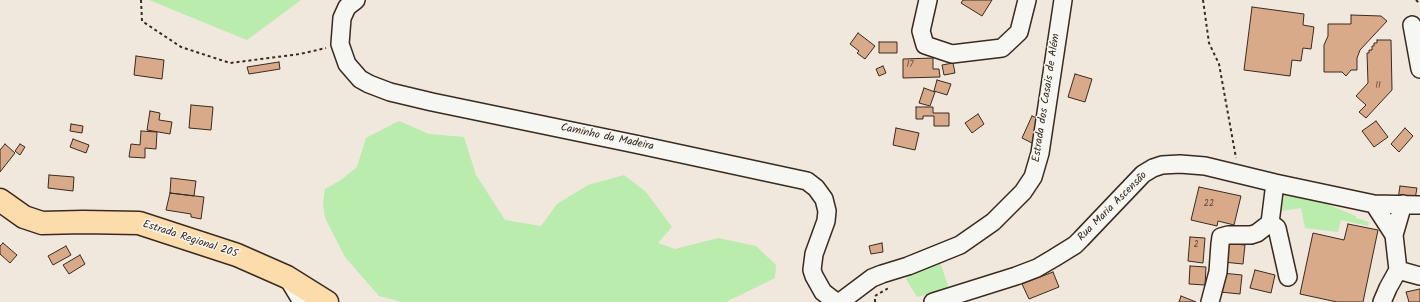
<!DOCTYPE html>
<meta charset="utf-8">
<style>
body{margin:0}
canvas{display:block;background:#f0e7dd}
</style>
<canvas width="1420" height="302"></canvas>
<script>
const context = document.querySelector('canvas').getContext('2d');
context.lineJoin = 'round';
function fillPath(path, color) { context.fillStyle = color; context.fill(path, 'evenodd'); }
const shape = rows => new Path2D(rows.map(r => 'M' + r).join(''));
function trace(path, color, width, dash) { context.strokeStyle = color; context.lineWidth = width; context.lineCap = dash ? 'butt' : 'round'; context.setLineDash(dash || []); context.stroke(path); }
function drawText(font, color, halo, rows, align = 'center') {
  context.font = font + ' Kalam,sans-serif'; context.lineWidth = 3; context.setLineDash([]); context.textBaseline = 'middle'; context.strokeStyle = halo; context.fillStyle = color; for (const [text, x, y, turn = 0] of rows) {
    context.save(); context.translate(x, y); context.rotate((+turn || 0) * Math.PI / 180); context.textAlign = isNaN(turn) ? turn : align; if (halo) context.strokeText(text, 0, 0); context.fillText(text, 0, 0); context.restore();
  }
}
fillPath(shape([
 [149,0,301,0,247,40],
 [399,121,429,134,464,137,476,175,505,220,541,226,557,204,588,185,624,175,646,192,672,227,658,243,675,249,718,238,756,246,776,265,775,278,726,302,402,302,379,296,345,257,325,218,323,203,325,189,341,180,357,167,366,138],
 [1286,194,1290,194,1329,205,1356,216,1356,218,1369,222,1368,226,1341,220,1338,232,1305,228,1301,208,1281,211,1280,205],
 [939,259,949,289,917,297,906,279,910,272]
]), '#b9ecad');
const building = shape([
 [963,0,992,0,982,16,961,3,963,0],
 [1252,7,1304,14,1303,25,1314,27,1311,49,1303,48,1301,61,1292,60,1290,76,1244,70,1252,7],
 [1351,15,1381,16,1387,21,1360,50,1357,58,1357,70,1351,70,1346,76,1342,72,1324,72,1324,45,1328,36,1328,24,1351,24,1351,15],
 [858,33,875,46,865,59,857,53,859,51,850,44,858,33],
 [1377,40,1391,40,1392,90,1366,118,1359,112,1366,105,1356,96,1368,83,1367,53,1369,53,1369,50,1372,50,1372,46,1374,46,1374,43,1377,43,1377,40],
 [879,42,897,42,897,53,879,53,879,42],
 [136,56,164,60,162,79,134,75,136,56],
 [933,58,933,69,939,69,940,77,903,78,903,59,933,58],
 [279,62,280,69,249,74,247,67,279,62],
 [953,63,955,73,944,75,942,65,953,63],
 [883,66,886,73,879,76,876,69,883,66],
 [1075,74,1092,79,1085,102,1068,97,1075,74],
 [937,80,951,84,947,95,934,91,937,80],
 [924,88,935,92,930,106,919,103,924,88],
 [191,105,213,107,211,130,189,128,191,105],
 [916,107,933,107,933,113,949,113,949,126,934,126,934,116,923,116,923,119,916,119,916,107],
 [150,111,160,113,159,120,172,122,170,134,147,130,150,111],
 [978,114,984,124,972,133,965,123,978,114],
 [1032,116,1044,121,1034,144,1022,138,1032,116],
 [1376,121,1388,137,1374,147,1362,131,1376,121],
 [71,124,83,126,82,133,70,131,71,124],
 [896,128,919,133,915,150,893,145,896,128],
 [1405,128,1413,136,1399,152,1391,144,1405,128],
 [141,131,157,132,156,149,145,148,145,158,129,157,131,144,140,145,141,131],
 [73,139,89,145,86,153,70,147,73,139],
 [5,144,15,153,0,172,0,150,5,144],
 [20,144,25,147,20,155,15,151,20,144],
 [49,175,74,177,73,191,48,188,49,175],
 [171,178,196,181,194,196,170,193,171,178],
 [1400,186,1417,188,1415,199,1398,199,1400,186],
 [1199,187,1241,196,1234,225,1218,221,1217,226,1191,220,1199,187],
 [170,193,204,197,201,219,191,217,191,214,166,210,170,193],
 [1348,224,1378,230,1363,302,1337,302,1300,294,1313,233,1344,240,1348,224],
 [1190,237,1205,238,1203,263,1188,261,1190,237],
 [3,243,17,255,10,263,0,254,0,246,3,243],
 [882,243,883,252,871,254,869,246,882,243],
 [1226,243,1245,245,1243,264,1223,262,1226,243],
 [66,246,71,255,53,265,48,256,66,246],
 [80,255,85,264,69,274,63,265,80,255],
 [1190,266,1206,267,1205,285,1189,284,1190,266],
 [1255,270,1275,275,1271,293,1250,288,1255,270],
 [1053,272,1059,287,1029,299,1022,284,1053,272],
 [1222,273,1242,275,1240,294,1220,292,1222,273],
 [1420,289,1420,302,1409,302,1406,292,1420,289],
 [1181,296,1196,302,1179,302,1181,296]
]);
fillPath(building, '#d8aa8a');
trace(building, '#3b2a1e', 1);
const minor = shape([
 [356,0,347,7,342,18,340,44,347,64,360,79,369,84,390,92,432,102,635,144,807,181,816,188,824,199,827,211,826,221,814,254,812,270,814,276,823,292,836,302],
 [928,0,921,31,925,45,952,54,1002,48,1019,32,1027,0],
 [1412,25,1420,69],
 [1374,204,1394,235],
 [1270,223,1277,228,1288,277],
 [1398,270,1394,235,1403,204],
 [287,277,302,302],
 [840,302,872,278,882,274,908,266,960,245,993,222,1023,192,1033,177,1040,153,1063,0],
 [933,302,1016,276,1037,268,1054,258,1075,245,1081,239,1143,174,1153,168,1162,165,1180,164,1205,166,1275,183,1374,204,1420,205],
 [1210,302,1218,272,1220,244,1221,237,1228,235,1251,235,1257,233,1270,223,1275,183],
 [1382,302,1388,288,1398,270,1420,276]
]);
const major = shape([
 [0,200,24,217,42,223,83,222,139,223,237,255,287,277,327,302]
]);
trace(minor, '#3b2a1e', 20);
trace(major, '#3b2a1e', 25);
trace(shape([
 [141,0,142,21,181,47,230,63,300,54,326,48],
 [1203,0,1209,43,1219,64,1236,158],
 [1416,0,1420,4],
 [875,302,875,296,887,289,886,286]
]), '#3b2a1e', 2, [3, 3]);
trace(minor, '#f6f6f2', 17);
trace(major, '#fddcac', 22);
drawText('9px', '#624a39', null, [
 ["17",910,65],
 ["11",1378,86],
 ["22",1209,204],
 ["2",1196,245]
]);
drawText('11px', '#3b2a1e', '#f6f6f2', [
 ["Estrada dos Casais de Além",1047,98,-81],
 ["Caminho da Madeira",607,138,12],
 ["Rua Maria Ascensão",1113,207,-45],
 ["Estrada Regional 205",190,240,18]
]);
</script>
